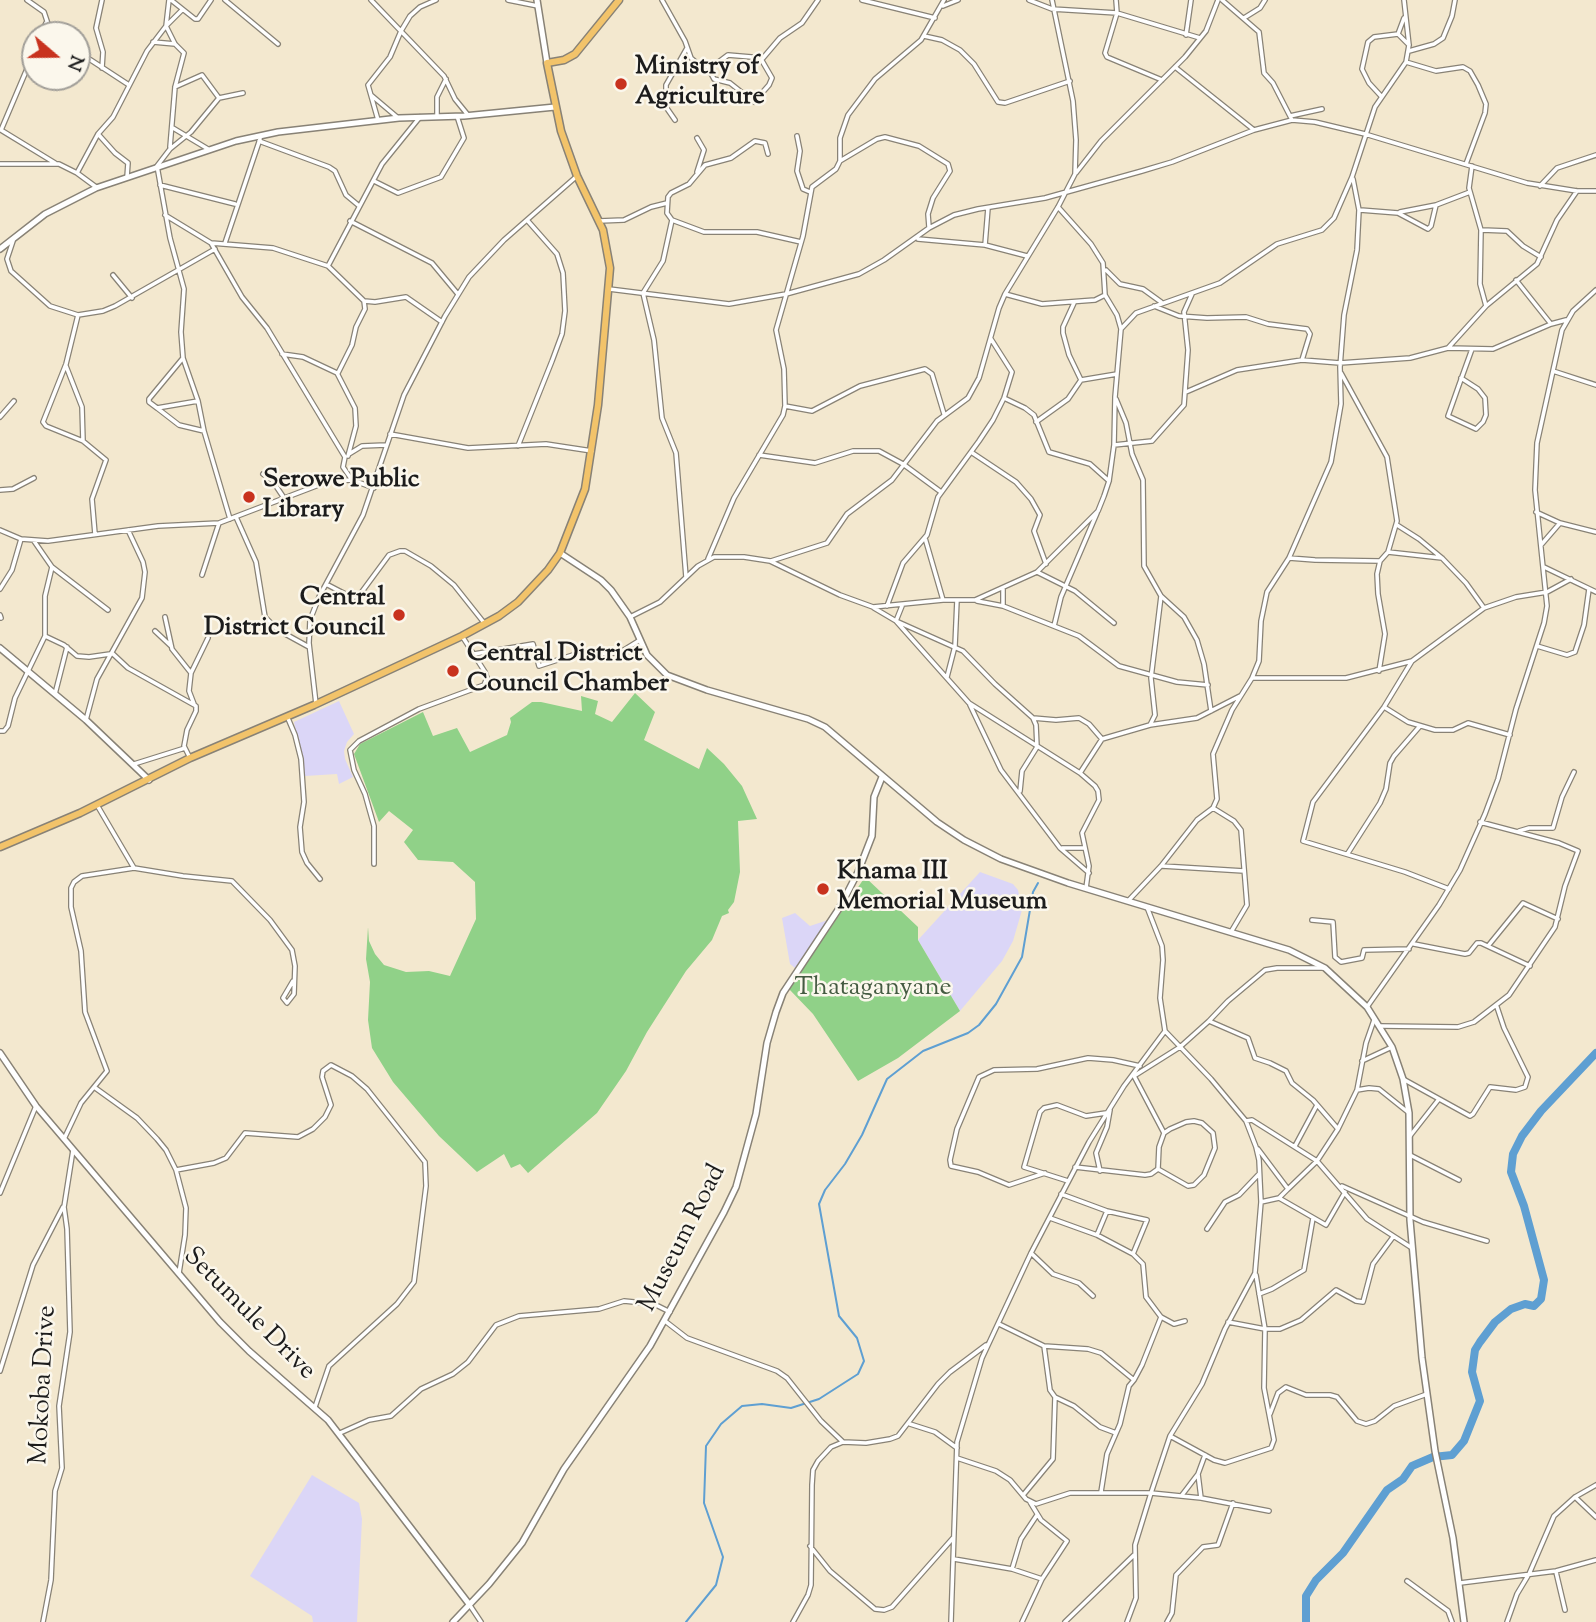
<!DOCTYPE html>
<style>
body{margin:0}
#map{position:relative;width:1596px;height:1622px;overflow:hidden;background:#f3e8cf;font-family:"Sorts Mill Goudy",serif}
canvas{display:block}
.north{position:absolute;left:21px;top:21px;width:70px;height:70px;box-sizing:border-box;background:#fbf7ec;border:2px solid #a29f99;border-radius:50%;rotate:110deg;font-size:19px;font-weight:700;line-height:28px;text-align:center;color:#1c1c1c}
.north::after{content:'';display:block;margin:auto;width:24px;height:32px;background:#c8321e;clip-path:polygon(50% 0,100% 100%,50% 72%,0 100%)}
</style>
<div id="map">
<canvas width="1596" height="1622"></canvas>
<div class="north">N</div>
</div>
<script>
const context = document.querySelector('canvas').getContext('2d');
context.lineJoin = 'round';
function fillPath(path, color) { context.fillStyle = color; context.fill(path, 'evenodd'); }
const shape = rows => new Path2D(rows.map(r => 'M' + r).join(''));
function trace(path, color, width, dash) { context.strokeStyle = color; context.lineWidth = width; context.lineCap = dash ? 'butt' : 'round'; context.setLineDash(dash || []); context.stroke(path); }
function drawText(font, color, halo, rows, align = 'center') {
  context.font = font + ' "Sorts Mill Goudy",serif'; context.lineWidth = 5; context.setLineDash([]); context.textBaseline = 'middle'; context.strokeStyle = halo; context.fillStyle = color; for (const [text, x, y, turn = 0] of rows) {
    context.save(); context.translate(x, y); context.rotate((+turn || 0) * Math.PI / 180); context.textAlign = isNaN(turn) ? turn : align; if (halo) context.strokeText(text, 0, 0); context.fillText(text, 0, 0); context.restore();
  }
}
fillPath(shape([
 [339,701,354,734,347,742,344,751,345,759,353,777,339,784,337,774,305,776,294,722],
 [980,872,1013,884,1018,890,1022,910,1013,941,1002,961,960,1011,918,940],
 [795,913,810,926,828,920,795,968,790,964,782,918],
 [312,1475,359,1503,362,1519,357,1622,313,1622,312,1616,250,1576]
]), '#dbd6f7');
fillPath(shape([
 [635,693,655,712,644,740,699,769,707,748,724,764,742,786,757,819,738,821,740,872,734,902,728,910,729,913,722,916,712,940,686,971,647,1032,626,1071,597,1113,528,1173,520,1164,511,1168,504,1154,477,1172,439,1136,393,1082,372,1048,368,1020,370,982,366,959,368,927,369,941,375,954,384,965,406,972,429,971,450,976,476,919,475,882,453,862,418,860,404,842,413,830,389,811,379,822,354,754,360,744,423,712,433,736,457,728,470,752,507,735,511,722,510,718,532,702,541,702,582,711,581,696,598,701,595,714,612,722],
 [865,877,918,927,918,940,960,1011,898,1058,858,1081,813,1014,789,989]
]), '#90d188');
trace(shape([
 [686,1622,716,1585,723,1557,704,1503,706,1446,721,1424,742,1406,762,1404,791,1408,819,1399,858,1374,864,1361,857,1338,839,1316,819,1204,825,1190,845,1164,862,1135,887,1079,923,1051,968,1033,979,1025,996,1004,1022,957,1033,892,1038,883]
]), '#5e9fd2', 2);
trace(shape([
 [1306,1622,1306,1596,1316,1580,1343,1553,1387,1490,1403,1479,1412,1466,1433,1457,1452,1455,1464,1441,1480,1401,1472,1372,1475,1350,1480,1342,1495,1322,1511,1309,1525,1304,1534,1306,1541,1299,1544,1280,1524,1206,1511,1172,1513,1154,1522,1136,1541,1111,1596,1053]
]), '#5e9fd2', 8);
const minor = shape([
 [27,0,44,12,50,30,55,35],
 [102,0,96,28,103,52,102,68],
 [171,0,195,19,198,19,211,0],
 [225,0,278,44],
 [371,0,444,76,455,99,468,115],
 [508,0,538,6],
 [662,0,685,41,691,58,698,64,707,66,716,64,728,55,763,58,780,38,802,23,818,0],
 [862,0,935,18],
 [1029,0,1052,9,1117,13,1200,38],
 [1116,0,1117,13,1105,53,1107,57,1162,80],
 [1222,0,1259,32,1264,73,1273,83,1292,120],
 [943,6,958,0],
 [1244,18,1260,8,1265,0],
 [1398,34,1409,45],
 [41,35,46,23],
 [1186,35,1191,0],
 [924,36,942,40,960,50,974,64,998,102,1005,103,1070,81],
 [153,42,175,44],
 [35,50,1,130,55,163],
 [77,51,129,85],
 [1409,51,1434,44,1443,38,1452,16,1455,0],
 [1406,62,1436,71,1463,67,1470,71,1478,85,1486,104,1485,113,1466,164],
 [707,66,714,79,730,83,754,102,769,85,772,78,761,59],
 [1175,67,1254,130],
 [175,87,202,75,219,98],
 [371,95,397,117],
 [1381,96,1369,83,1362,69,1368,42,1374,37,1398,34,1404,18],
 [437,116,437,97,446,79],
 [1290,116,1322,109],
 [378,120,368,85,390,57,401,31,410,16,420,7,436,0],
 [675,120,666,107,666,85,687,48],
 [173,128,208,149],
 [98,134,115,153,128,163,127,177],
 [797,136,800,151,797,171,803,189,810,192],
 [259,141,329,167,335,171,346,195,358,205],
 [170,147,175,87,184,53,175,44,166,26,182,10],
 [768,154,765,143,755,141,731,158,705,165,689,184,671,193,668,197,667,213,672,220,704,232,757,232,801,242],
 [840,161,877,139,885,137,919,146,948,164,950,171,933,198,928,214,929,227],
 [0,164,59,164,77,173,96,187],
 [1472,166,1469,188,1481,230,1480,284,1486,306],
 [697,172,704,150,697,138],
 [77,173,98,134,113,117,147,51,166,26,169,0],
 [1076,173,1101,141,1185,57,1206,31,1218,0],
 [374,181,398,193,441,177,464,138,457,116],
 [160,185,235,204],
 [1540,186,1557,168,1596,155],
 [1058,207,1091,244,1103,263,1105,295,1117,315,1121,329],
 [1360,210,1398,213,1428,229,1431,226,1436,205,1470,192],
 [1400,212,1436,205],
 [165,215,211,243,242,297,267,328,345,457,343,467,352,480],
 [672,220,663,261,643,293,654,340,662,418,676,453,686,577],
 [350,221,432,263,457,293],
 [599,221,624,220,651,207,667,203],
 [1482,230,1507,231,1523,246,1541,257],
 [918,239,985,245,1027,256],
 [13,241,7,259,11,271,50,306,78,315,103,311,115,306,215,249],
 [211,243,273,248,328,266,364,301,375,302,406,297,442,322],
 [225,243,260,139],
 [985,245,988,208],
 [328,266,382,164,420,117],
 [1106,270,1120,284,1143,289,1161,302],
 [113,275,132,298],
 [1516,280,1551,324],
 [609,289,729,304,786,294,859,274,884,260,929,228,954,215,978,209,1045,198,1142,171,1172,162,1254,130,1292,120,1315,122,1365,134,1527,183,1577,191,1596,191],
 [1005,294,1042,304,1095,300,1105,295],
 [1074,303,1063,327,1063,333,1069,355,1081,380],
 [1154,306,1179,316,1207,318,1246,317,1268,324,1307,329,1310,334,1302,360],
 [78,315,66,364,43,422,46,426,83,441,106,460,92,499,95,534],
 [1448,348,1486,306,1537,264,1557,220,1577,191],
 [282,354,303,357,337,373,355,408,356,426,348,456],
 [183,358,149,399,149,402,157,408,198,401],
 [66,366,82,407,83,441],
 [1553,371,1596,385],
 [338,373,352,345,356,327,365,309,364,301],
 [1341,373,1387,457,1397,521,1388,552,1380,561,1377,574,1378,594,1385,634,1379,671],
 [1461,378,1478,389,1485,398,1486,415,1483,422,1476,429,1448,416,1453,402,1459,385,1472,349],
 [1186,392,1237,370,1302,360,1340,363,1410,358,1448,348,1493,349,1551,324,1566,320],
 [1004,398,1025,408,1034,415,1049,452,1090,464,1109,481],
 [1116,399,1126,423,1132,454,1143,480,1144,566,1161,596,1151,678,1155,715,1150,725],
 [785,406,812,411,860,386,925,369,932,374,944,414],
 [157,408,179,425,204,431],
 [0,417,14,401],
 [1036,422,1068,399,1081,380,1117,374],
 [390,434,468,448,546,444,592,451],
 [1114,445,1152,441,1184,405,1188,350,1184,312,1192,294],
 [518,446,552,361,562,334,565,311,563,273,557,254,527,220],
 [971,452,1016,482,1031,499,1040,515,1034,531,1046,564],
 [349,454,362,446,386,445],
 [759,455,815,463,853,451,879,451,903,464,941,492],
 [263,474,272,480,284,498],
 [0,490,13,489,34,478],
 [1536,512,1560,523,1596,532],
 [236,517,256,562,265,617,278,630,309,647],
 [230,519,204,431,198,401,183,358,181,332,184,289,170,238,157,166,170,149,191,132,219,98,243,93],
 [1397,525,1419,539,1442,558,1466,583,1484,608],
 [0,530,21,539,48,541,158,526,219,523,329,481,352,480,374,488],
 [925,538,943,600],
 [1541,545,1560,523],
 [1388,552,1442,558],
 [1289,558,1315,560,1380,561],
 [708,559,734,498,783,415,785,406,784,369,776,330,803,236,812,187,836,169,840,161,840,138,848,115,875,79,921,40,944,0],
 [771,561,827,543,847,514,892,480,937,421,968,398,979,378,999,308,1005,294,1058,207,1075,174,1076,140,1073,101,1052,0],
 [52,567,108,610],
 [1544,567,1596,592],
 [1037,572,1075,591,1114,623],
 [202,575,219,523],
 [326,584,351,597,358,597,389,555,400,551,405,551,431,566,454,585,485,624],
 [1003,588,1003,606],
 [0,589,12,570,21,539],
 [1161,596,1184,617,1197,640,1204,664,1211,711],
 [977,601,1003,606,1079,636,1119,666,1177,682,1208,685],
 [887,606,903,563,927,535,938,497,979,441,993,420,1004,398,1012,372,991,339],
 [902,606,896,621,969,703,1080,773,1095,786,1098,791,1099,800,1082,833,1089,866,1086,888],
 [874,608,896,621,963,651,995,684,1033,718,1056,720,1079,718,1089,724,1102,739],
 [0,615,1,618],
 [165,617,172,649,191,673,189,691,194,704],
 [630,617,660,602,698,566,714,557,744,557,770,561,840,595,873,607,943,600,975,600,1037,572,1098,511,1104,496,1109,481,1114,445,1115,397,1121,329,1136,313,1220,283,1277,244,1322,230,1334,218,1352,177,1375,107,1406,62,1409,45,1404,0],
 [1054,626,1061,597,1097,513],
 [155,631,171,646],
 [45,636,64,645,77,656,89,657,110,654],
 [1537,646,1567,655,1575,652,1584,625,1589,589],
 [112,653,128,668,196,706,196,711,187,730,184,746,190,758],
 [474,654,533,644,539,666,576,654,619,653,640,640],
 [1412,661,1384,707,1313,802,1303,841,1405,872,1449,889],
 [191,673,208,638],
 [947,677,955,646,957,600],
 [1252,678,1346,678,1412,661,1484,608,1516,597,1547,592,1571,579],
 [55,694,67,647],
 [316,704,309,643,310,620,319,597,363,515,404,395,445,316,469,277,504,240,577,176],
 [970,705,1001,770,1060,848,1089,873],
 [1384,707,1408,722,1435,730,1453,730,1468,723,1510,735],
 [287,716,295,735,301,759,304,802,300,827,302,852,307,863,320,879],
 [86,720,97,679,142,598,145,572,143,562,128,530],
 [0,731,4,731,8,726,15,698,45,636,45,596,52,567,34,541],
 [134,764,185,748],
 [1080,773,1102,739,1150,725,1197,718,1240,696],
 [1020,791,1022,771,1037,747,1036,725,1033,718],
 [97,805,134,868],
 [1213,808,1234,821,1241,830,1247,905,1231,932],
 [1519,831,1529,828,1553,828,1562,797,1574,772],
 [1062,848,1085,848],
 [1348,853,1380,803,1386,789,1390,763,1394,756,1420,726],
 [374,864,374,826,365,794,354,770,350,750,359,741,419,709,484,685,487,678,485,672,462,636],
 [1162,866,1244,871],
 [1128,901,1161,866,1197,820,1213,808,1217,799,1213,754,1232,710,1252,678,1259,661,1261,621,1267,592,1289,558,1331,462,1341,404,1340,367,1344,315,1357,250,1359,210,1353,179],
 [1312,920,1333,922,1335,957,1341,962,1362,958,1364,950,1409,949],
 [1414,944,1465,954,1469,953,1477,943,1481,943,1530,966],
 [1488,946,1523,903,1558,919],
 [1367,1007,1439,905,1460,870,1485,814,1498,779,1516,709,1544,623,1547,606,1535,490,1537,443,1562,330,1573,311,1596,290],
 [1209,1021,1228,1001,1265,970,1277,968,1323,968],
 [1381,1026,1458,1027,1474,1022,1509,995,1555,927,1565,886,1578,851,1559,843,1480,822],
 [1362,1061,1392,1047],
 [1134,1076,1180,1047,1209,1021,1248,1038,1255,1058,1270,1063,1286,1071,1292,1083,1313,1100,1338,1129],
 [1134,1076,1164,1133],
 [1403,1079,1470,1116,1473,1114,1490,1087,1516,1090,1525,1087,1528,1077,1504,1028,1497,1007],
 [94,1087,107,1071,85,1012,81,951,71,907,71,888,74,882,82,876,134,868,183,876,232,881,270,920,292,950,295,966,294,994,287,1003,283,998,293,981],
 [1357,1090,1369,1088,1379,1089,1409,1113],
 [1194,1121,1202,1123,1213,1133,1215,1148,1204,1175,1194,1185,1188,1186,1158,1169,1159,1147,1164,1133,1170,1129,1186,1122,1194,1121],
 [1246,1121,1252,1120,1317,1161,1367,1219,1412,1248],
 [1410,1136,1439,1099],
 [64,1139,81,1103,94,1087,137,1118,157,1139,166,1150,176,1170,186,1208,185,1235,179,1273],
 [1295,1146,1317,1105],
 [1258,1149,1288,1189,1317,1161,1338,1129,1357,1090,1366,1043,1374,1020],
 [1410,1155,1459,1180],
 [1075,1167,1145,1175,1151,1174,1158,1169],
 [176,1170,214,1163,226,1158,245,1133,298,1137,313,1129,325,1117,331,1105,322,1077,323,1071,331,1065,352,1076,367,1089,425,1162,426,1186,414,1282,397,1304,329,1366,315,1407],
 [1100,1171,1096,1153,1107,1127,1110,1110],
 [1045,1173,1009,1185,978,1172,951,1166,950,1160,957,1129,979,1077,994,1070,1037,1069,1088,1058,1113,1060,1140,1066],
 [1068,1181,1024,1167,1040,1112,1044,1108,1057,1105,1086,1116,1106,1113],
 [1342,1186,1423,1222,1487,1241],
 [0,1193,36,1106],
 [1061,1194,1107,1211,1147,1220,1133,1254,1143,1264,1146,1297,1161,1317,1174,1324,1185,1321],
 [1279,1198,1326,1225,1345,1192],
 [1261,1202,1279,1198,1288,1189],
 [1107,1211,1097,1235,1133,1254],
 [1050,1218,1097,1235],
 [1207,1229,1225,1202,1239,1195,1259,1174],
 [1031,1253,1053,1274,1079,1283,1093,1296],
 [1259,1294,1272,1289,1304,1270,1313,1218],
 [665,1321,687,1338,777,1371,787,1378,821,1421,843,1442],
 [1228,1322,1265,1329,1256,1275],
 [999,1324,1044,1346,1088,1349,1101,1353,1134,1380,1142,1365,1161,1317],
 [1044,1346,1050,1390,1055,1397],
 [0,1371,33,1265,63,1207],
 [1270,1414,1278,1393,1286,1387,1306,1395,1330,1395,1337,1397,1357,1421,1366,1424,1375,1421,1394,1406,1427,1394],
 [910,1424,935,1432,957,1448],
 [340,1433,369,1420,391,1416,421,1389,453,1374,468,1362,496,1325,519,1316,599,1309,624,1301,654,1304,670,1312],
 [1170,1436,1214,1460,1225,1463,1271,1448,1274,1440,1264,1388,1265,1329,1280,1329,1301,1320,1336,1290,1356,1301,1363,1302,1373,1264,1393,1237],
 [957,1458,996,1471,1010,1480,1026,1499,1036,1504,1070,1493,1151,1493,1170,1436,1202,1384,1225,1329,1255,1273,1261,1202,1259,1160,1256,1147,1246,1121,1211,1079,1165,1031],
 [1198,1474,1205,1455],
 [1101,1492,1107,1454,1120,1424,1129,1386,1134,1380],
 [1024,1494,1053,1459,1055,1397,1074,1406,1100,1427,1116,1433],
 [1182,1495,1198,1474,1201,1498],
 [1575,1497,1596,1517],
 [810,1546,830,1571,875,1609,884,1610,892,1607,953,1538],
 [954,1559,1012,1569,1042,1579],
 [1012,1569,1021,1539,1037,1515],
 [1556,1572,1565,1610],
 [1407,1581,1448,1611,1452,1622],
 [1460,1583,1556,1571,1596,1560],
 [469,1604,481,1622],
 [43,1622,51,1580,55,1491,62,1468,59,1406,70,1332,67,1229,64,1207,73,1150],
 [793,1622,808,1595,811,1585,812,1485,813,1470,818,1461,831,1447,843,1442,866,1443,890,1439,898,1436,938,1384,950,1372,986,1345],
 [951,1622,957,1442,982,1358,1031,1253,1089,1142,1124,1086,1165,1031,1160,998,1163,960,1162,946,1147,907],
 [1022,1622,1042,1579,1067,1541,1041,1520,1030,1502],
 [1065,1622,1134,1555],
 [1127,1622,1136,1598,1135,1545,1151,1493,1201,1498,1269,1511],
 [1167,1622,1172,1613,1176,1575,1203,1547,1218,1545,1233,1503],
 [1507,1622,1517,1594,1529,1574,1554,1516,1575,1497,1596,1485]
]);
const tertiary = shape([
 [537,0,547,63],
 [0,249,45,214,96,188,236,141,278,132,399,118,464,116,555,107],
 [560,553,601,580,611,590,630,617,647,655,667,675,707,690,808,719,825,727,937,822,964,840,1001,859,1068,883,1289,950,1325,968,1367,1007,1392,1047,1403,1079,1409,1113,1410,1220,1422,1358,1435,1451,1453,1538,1464,1622],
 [0,648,86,720,149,780],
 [0,1053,36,1106,220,1322,249,1351,328,1420,469,1604],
 [453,1622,489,1584,522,1543,564,1469,650,1346,724,1212,736,1187,756,1114,767,1043,776,1012,783,993,840,907,858,872,872,836,874,797,882,777]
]);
const primary = shape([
 [0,847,80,813,190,758,314,705,462,636,499,616,518,602,548,570,560,553,585,489,598,405,610,268,603,230,577,176,561,131,547,63,564,60,575,54,619,0]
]);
trace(minor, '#888276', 6);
trace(tertiary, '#888276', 8);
trace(primary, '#888276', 9);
trace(minor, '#fff', 3.5);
trace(tertiary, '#fff', 5);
trace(primary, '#f2c36a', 6);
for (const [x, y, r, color] of [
 [621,84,7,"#c8321e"],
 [249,497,7,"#c8321e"],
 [399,615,7,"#c8321e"],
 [453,671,7,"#c8321e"],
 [823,889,7,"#c8321e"]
]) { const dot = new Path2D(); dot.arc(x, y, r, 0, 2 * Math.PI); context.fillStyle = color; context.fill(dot); trace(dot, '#fbf7ec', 2.5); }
drawText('bold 26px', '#1c1c1c', '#fbf7ec', [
 ["Ministry of",635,69],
 ["Agriculture",635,99],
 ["Serowe Public",263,482],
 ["Library",263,512],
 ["Central",385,600,"right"],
 ["District Council",385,630,"right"],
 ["Central District",467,656],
 ["Council Chamber",467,686],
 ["Khama III",837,874],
 ["Memorial Museum",837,904]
], 'left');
drawText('26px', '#455b42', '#fbf7ec', [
 ["Thataganyane",873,990]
]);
drawText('26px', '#1c1c1c', '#fbf7ec', [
 ["Museum Road",684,1239,-63],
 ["Setumule Drive",248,1315,45],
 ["Mokoba Drive",45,1385,-87]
]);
</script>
